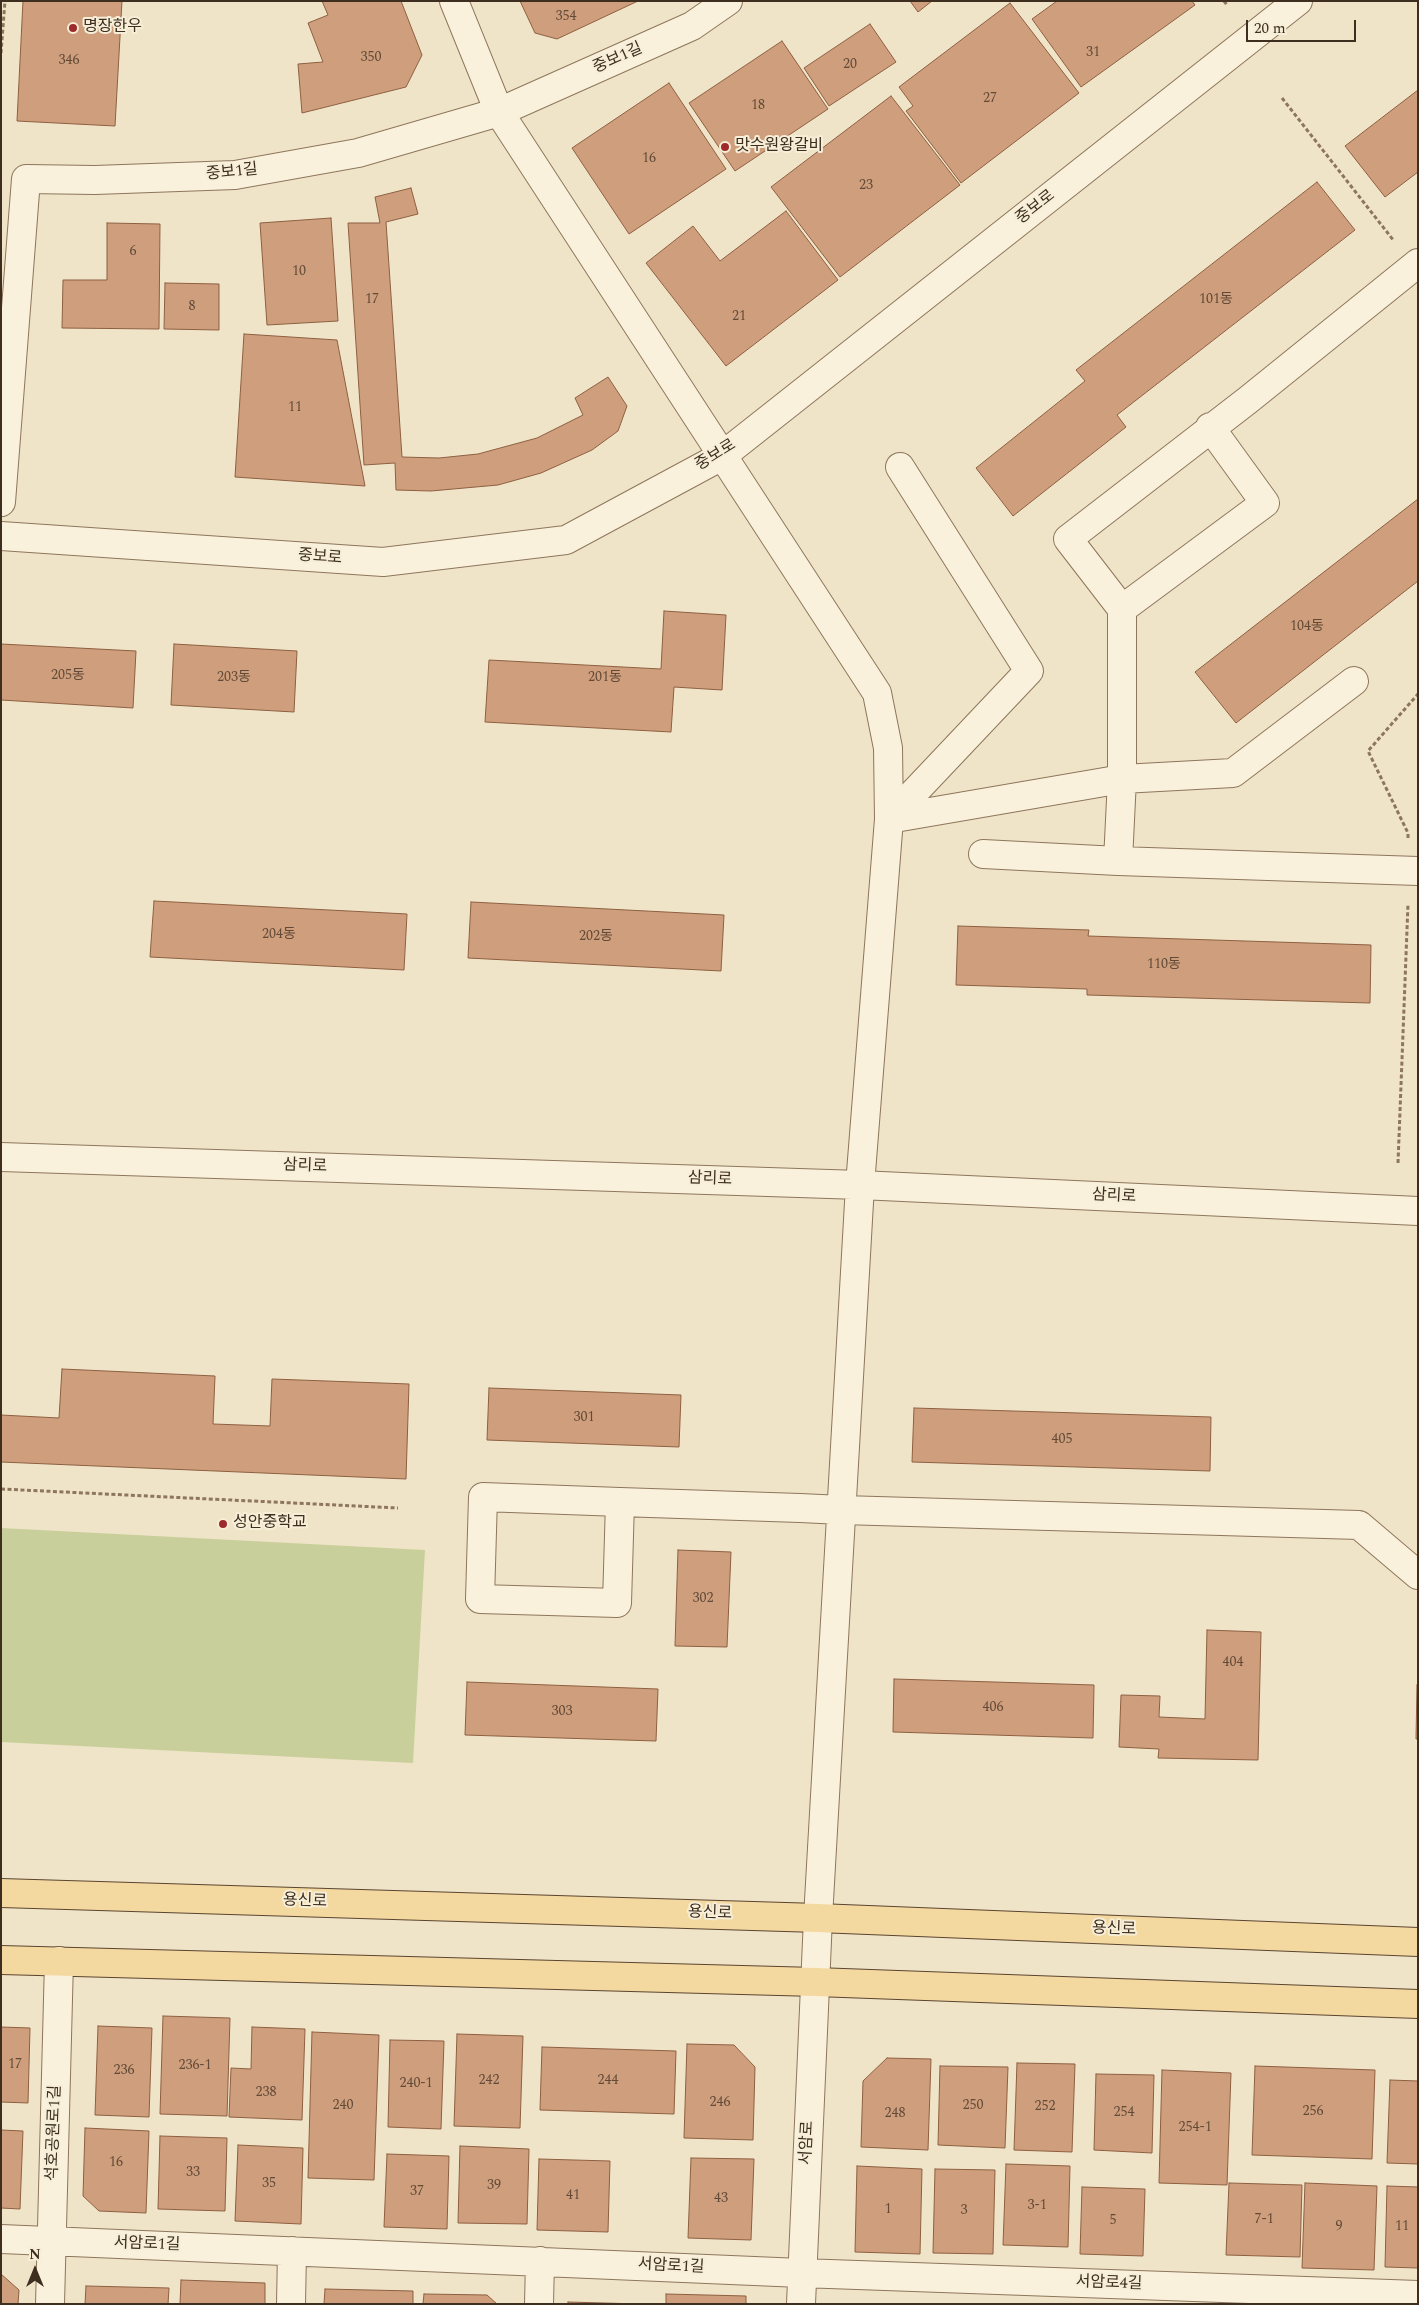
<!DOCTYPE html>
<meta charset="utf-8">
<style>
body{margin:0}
#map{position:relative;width:1419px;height:2305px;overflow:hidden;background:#f0e4c8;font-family:Spectral,serif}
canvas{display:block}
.frame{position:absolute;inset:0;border:2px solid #3d2e20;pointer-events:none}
.north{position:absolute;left:10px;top:2245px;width:50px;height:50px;-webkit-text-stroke:4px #f7eed8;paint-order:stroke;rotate:0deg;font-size:14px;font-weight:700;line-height:20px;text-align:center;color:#3d2e20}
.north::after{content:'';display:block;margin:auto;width:18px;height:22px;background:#3d2e20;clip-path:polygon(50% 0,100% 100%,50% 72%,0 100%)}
.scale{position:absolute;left:1246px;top:20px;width:110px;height:22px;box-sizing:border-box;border:2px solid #3d2e20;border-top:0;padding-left:6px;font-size:15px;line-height:18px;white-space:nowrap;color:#3d2e20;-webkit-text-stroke:4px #f7eed8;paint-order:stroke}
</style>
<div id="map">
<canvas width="1419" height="2305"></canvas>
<div class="frame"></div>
<div class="north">N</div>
<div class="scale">20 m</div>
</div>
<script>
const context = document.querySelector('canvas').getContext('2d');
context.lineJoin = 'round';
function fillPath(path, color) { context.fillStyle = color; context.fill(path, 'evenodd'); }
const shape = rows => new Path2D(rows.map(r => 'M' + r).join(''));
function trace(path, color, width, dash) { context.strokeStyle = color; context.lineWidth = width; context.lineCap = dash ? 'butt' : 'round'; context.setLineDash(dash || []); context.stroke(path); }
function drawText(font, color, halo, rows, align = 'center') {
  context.font = font + ' Spectral,"Noto Sans KR",serif'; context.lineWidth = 4; context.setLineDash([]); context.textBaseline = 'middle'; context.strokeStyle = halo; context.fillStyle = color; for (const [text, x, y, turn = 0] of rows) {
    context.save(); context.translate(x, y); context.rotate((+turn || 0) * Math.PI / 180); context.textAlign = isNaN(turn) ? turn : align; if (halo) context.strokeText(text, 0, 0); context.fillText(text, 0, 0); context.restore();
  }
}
fillPath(shape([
 [1,1528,425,1550,413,1763,1,1742]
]), '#c9cf9b');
const building = shape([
 [23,1,122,1,115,126,17,121,23,1],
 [322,1,401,1,422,55,406,87,302,113,298,64,323,62,308,23,328,15,322,1],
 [520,1,638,1,557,39,535,33,520,1],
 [910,1,932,1,918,12,910,1],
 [1057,1,1192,1,1195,5,1081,87,1032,19,1057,1],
 [1010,3,1079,93,961,183,906,111,913,106,899,87,1010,3],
 [870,24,896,62,829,106,804,68,870,24],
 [782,41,828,109,735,171,689,103,782,41],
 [669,83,726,169,629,234,572,148,669,83],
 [1418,90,1418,172,1385,197,1345,146,1418,90],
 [891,96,960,185,840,277,771,187,891,96],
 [1317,182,1355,230,1117,415,1126,427,1013,516,976,468,1085,381,1076,370,1317,182],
 [411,188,418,214,386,222,402,457,439,458,478,454,537,438,583,415,575,398,608,377,627,406,618,431,592,450,541,473,498,485,431,491,396,490,395,463,364,465,348,223,380,223,375,197,411,188],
 [786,211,838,280,726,366,646,263,693,226,720,261,786,211],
 [331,218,338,321,267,325,260,223,331,218],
 [107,223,160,224,159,329,62,328,63,280,107,280,107,223],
 [165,283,219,284,219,330,164,329,165,283],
 [244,334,337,340,365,486,235,477,244,334],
 [1418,499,1418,581,1236,723,1195,672,1418,499],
 [664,611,726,615,722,690,674,687,671,732,485,722,489,660,661,669,664,611],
 [1,644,136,651,133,708,1,700,1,644],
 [174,644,297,651,294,712,171,705,174,644],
 [154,901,407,914,404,970,150,957,154,901],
 [471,902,724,915,721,971,468,958,471,902],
 [958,926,1089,930,1088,936,1371,945,1370,1003,1087,995,1087,989,956,985,958,926],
 [62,1369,215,1376,213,1424,270,1426,272,1379,409,1384,406,1479,1,1462,1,1415,59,1418,62,1369],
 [489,1388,681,1395,679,1447,487,1440,489,1388],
 [914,1408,1211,1417,1210,1471,912,1462,914,1408],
 [678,1550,731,1552,727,1647,675,1646,678,1550],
 [1207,1630,1261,1632,1258,1760,1158,1758,1159,1749,1119,1747,1121,1695,1160,1696,1159,1717,1205,1719,1207,1630],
 [894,1679,1094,1685,1093,1738,893,1732,894,1679],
 [467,1682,658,1689,656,1741,465,1735,467,1682],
 [1417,1685,1418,1685,1418,1739,1416,1739,1417,1685],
 [163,2016,230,2018,227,2116,160,2114,163,2016],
 [98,2026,152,2028,149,2117,95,2115,98,2026],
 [1,2027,30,2028,28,2103,1,2102,1,2027],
 [252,2027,305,2029,302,2120,229,2117,231,2068,251,2069,252,2027],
 [312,2032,379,2035,374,2180,308,2178,312,2032],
 [457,2034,523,2036,520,2128,454,2126,457,2034],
 [390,2040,444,2041,441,2129,388,2127,390,2040],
 [687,2044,734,2045,755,2067,753,2140,684,2138,687,2044],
 [542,2047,676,2051,674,2114,540,2110,542,2047],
 [887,2058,931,2059,928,2150,861,2147,863,2081,887,2058],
 [1017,2063,1075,2064,1072,2152,1014,2150,1017,2063],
 [940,2066,1008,2067,1005,2148,938,2145,940,2066],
 [1255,2066,1375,2070,1372,2159,1252,2155,1255,2066],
 [1162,2070,1231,2073,1227,2185,1159,2183,1162,2070],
 [1096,2074,1154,2075,1152,2153,1094,2150,1096,2074],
 [1390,2080,1418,2081,1418,2164,1387,2163,1390,2080],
 [85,2128,149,2131,146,2213,99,2211,83,2196,85,2128],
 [1,2130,23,2131,20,2209,1,2208,1,2130],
 [160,2136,227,2138,225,2211,158,2209,160,2136],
 [238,2145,303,2148,301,2224,235,2221,238,2145],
 [460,2146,529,2149,527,2224,458,2223,460,2146],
 [387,2154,449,2156,447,2229,384,2227,387,2154],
 [691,2158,754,2159,751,2240,688,2238,691,2158],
 [539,2159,610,2161,608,2232,537,2230,539,2159],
 [1006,2164,1070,2166,1068,2247,1003,2245,1006,2164],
 [857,2166,922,2169,920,2254,855,2252,857,2166],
 [935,2169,995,2170,993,2254,933,2253,935,2169],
 [1229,2183,1302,2185,1300,2257,1226,2255,1229,2183],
 [1305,2183,1377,2186,1374,2270,1302,2268,1305,2183],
 [1387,2186,1418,2187,1418,2268,1385,2267,1387,2186],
 [1082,2187,1145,2189,1143,2256,1080,2254,1082,2187],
 [1,2274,19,2290,18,2304,1,2304,1,2274],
 [181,2280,265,2283,265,2304,180,2304,181,2280],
 [86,2286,169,2288,168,2304,85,2304,86,2286],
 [325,2289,413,2291,413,2304,324,2304,325,2289],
 [424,2294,487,2295,497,2304,423,2304,424,2294],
 [666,2294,746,2296,746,2304,666,2304,666,2294],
 [568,2302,640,2304,568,2304,568,2302]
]);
fillPath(building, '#cf9f7d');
trace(building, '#8d5f41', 1);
const minor = shape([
 [454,1,499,112,877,693,888,748,889,819,860,1185,818,1918,801,2304],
 [1,502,26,179,95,180,235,175,358,153,499,112,692,26,728,1],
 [1,536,383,562,566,540,722,456,1298,1],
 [1122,609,1265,503,1210,427],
 [889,819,1122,779,1233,773,1354,681],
 [889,819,1029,671,900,467],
 [983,854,1118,861,1122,779,1122,609,1068,539,1248,400,1418,263],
 [1118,861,1418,871],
 [1,1157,860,1185,1418,1211],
 [620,1502,617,1603,480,1599,483,1497,620,1502,800,1508,842,1510,1359,1525,1418,1575],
 [1,2239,801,2273,1418,2295],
 [50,2304,59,1961],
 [291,2304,292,2251],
 [539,2304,540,2261]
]);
const major = shape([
 [1,1893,818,1918,1418,1942],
 [1,1960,816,1982,1418,2004]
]);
trace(minor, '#8d765c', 30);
trace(major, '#5b4430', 30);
trace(shape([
 [1224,1,1227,5],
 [1,53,5,1],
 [1282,98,1394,241],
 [1408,838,1408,833,1368,751,1418,694],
 [1398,1163,1408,904],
 [1,1489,398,1508]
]), '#8d765c', 3, [4, 2.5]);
trace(minor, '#faf1dc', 28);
trace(major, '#f3d9a0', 28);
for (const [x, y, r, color] of [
 [73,28,5,"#9e2a2b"],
 [725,147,5,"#9e2a2b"],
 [223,1524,5,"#9e2a2b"]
]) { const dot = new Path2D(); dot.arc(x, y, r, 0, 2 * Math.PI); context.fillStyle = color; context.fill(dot); trace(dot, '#f7eed8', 2); }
drawText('14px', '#624a37', null, [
 ["354",566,17],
 ["31",1093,53],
 ["350",371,58],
 ["346",69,61],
 ["20",850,65],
 ["27",990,99],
 ["18",758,106],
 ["16",649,159],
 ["23",866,186],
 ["6",133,252],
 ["10",299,272],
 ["17",372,300],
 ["101동",1216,300],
 ["8",192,307],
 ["21",739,317],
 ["11",295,408],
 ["104동",1307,627],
 ["205동",68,676],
 ["203동",234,678],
 ["201동",605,678],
 ["204동",279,935],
 ["202동",596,937],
 ["110동",1164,965],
 ["301",584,1418],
 ["405",1062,1440],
 ["302",703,1599],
 ["404",1233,1663],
 ["406",993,1708],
 ["303",562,1712],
 ["17",15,2065],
 ["236-1",195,2066],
 ["236",124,2071],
 ["242",489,2081],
 ["244",608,2081],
 ["240-1",416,2084],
 ["238",266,2093],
 ["246",720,2103],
 ["240",343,2106],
 ["250",973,2106],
 ["252",1045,2107],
 ["256",1313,2112],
 ["254",1124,2113],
 ["248",895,2114],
 ["254-1",1195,2128],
 ["16",116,2163],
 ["33",193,2173],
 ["35",269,2184],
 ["39",494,2186],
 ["37",417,2192],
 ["41",573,2196],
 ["43",721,2199],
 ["3-1",1037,2206],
 ["1",888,2210],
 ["3",964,2211],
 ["7-1",1264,2220],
 ["5",1113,2221],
 ["9",1339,2227],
 ["11",1402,2227]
]);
drawText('16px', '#3d2e20', '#f7eed8', [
 ["명장한우",83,28],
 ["맛수원왕갈비",735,147],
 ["성안중학교",233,1524]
], 'left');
drawText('16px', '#3d2e20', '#f7eed8', [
 ["중보1길",618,59,-24],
 ["중보1길",232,173,-6],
 ["중보로",1036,208,-38],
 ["중보로",716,456,-32],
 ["중보로",320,558,4],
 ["삼리로",305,1167,2],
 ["삼리로",710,1180,2],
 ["삼리로",1114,1197,3],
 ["용신로",305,1902,2],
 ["용신로",710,1914,2],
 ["용신로",1114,1930,2],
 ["석호공원로1길",55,2133,-88],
 ["서암로",808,2143,-87],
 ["서암로1길",147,2245,2],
 ["서암로1길",671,2267,3],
 ["서암로4길",1109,2284,2]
]);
</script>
